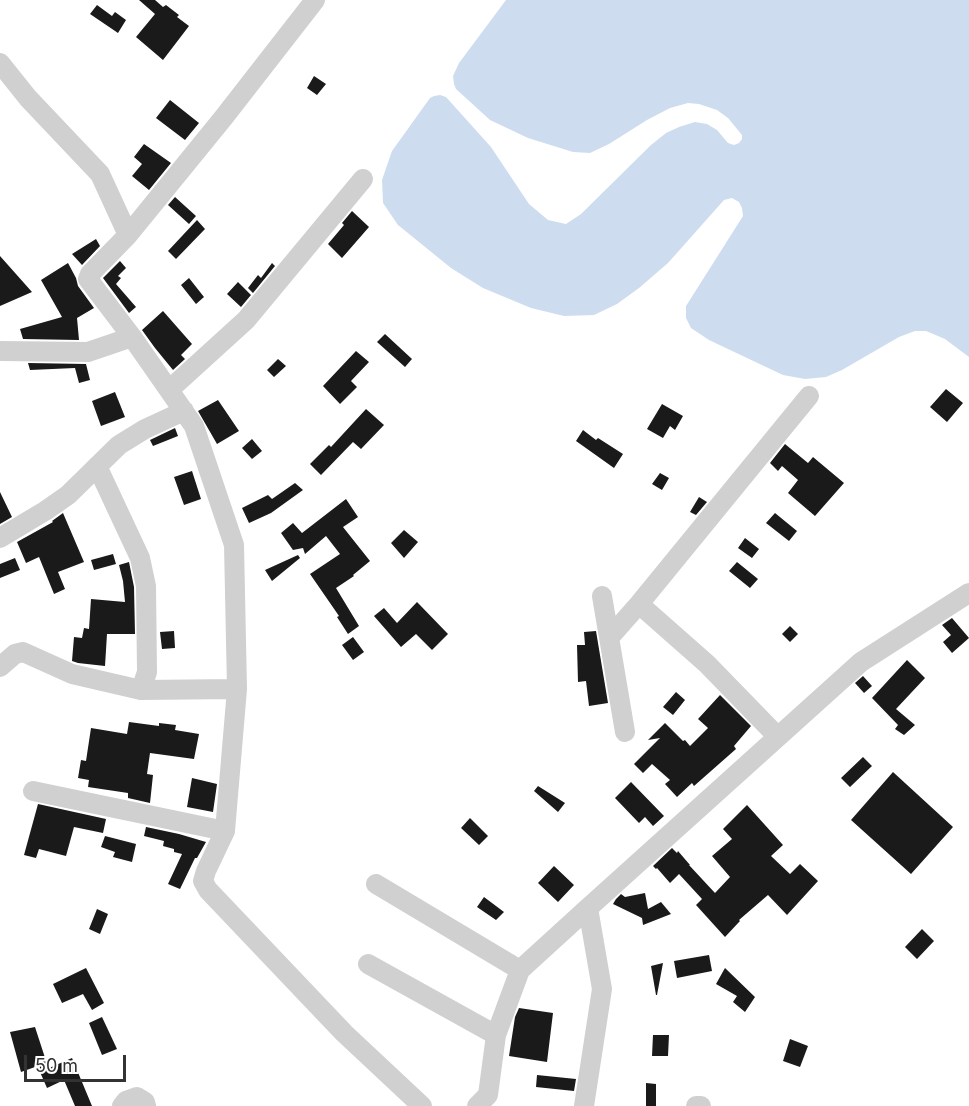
<!DOCTYPE html>
<style>
body{margin:0}
#map{position:relative;width:969px;height:1106px;overflow:hidden;background:#fff;font-family:Inter,sans-serif}
canvas{display:block}
.scale{position:absolute;left:24px;top:1055px;width:102px;height:27px;box-sizing:border-box;border:3px solid #333;border-top:0;padding-left:8px;font-size:18px;line-height:21px;white-space:nowrap;color:#333;-webkit-text-stroke:4px #fff;paint-order:stroke}
</style>
<div id="map">
<canvas width="969" height="1106"></canvas>
<div class="scale">50 m</div>
</div>
<script>
const context = document.querySelector('canvas').getContext('2d');
context.lineJoin = 'round';
function fillPath(path, color) { context.fillStyle = color; context.fill(path, 'evenodd'); }
const shape = rows => new Path2D(rows.map(r => 'M' + r).join(''));
function trace(path, color, width, dash) { context.strokeStyle = color; context.lineWidth = width; context.lineCap = dash ? 'butt' : 'round'; context.setLineDash(dash || []); context.stroke(path); }
fillPath(shape([
 [506,0,969,0,969,357,945,339,926,331,915,331,899,337,842,370,826,377,805,379,783,375,709,340,691,328,686,318,686,306,743,216,742,208,739,202,732,198,724,200,668,263,639,288,617,304,594,315,564,316,531,308,483,288,451,268,398,225,383,203,382,180,392,151,430,98,434,96,440,95,446,97,491,147,529,204,548,220,566,224,581,214,651,145,666,133,679,127,695,122,707,124,717,130,728,143,734,145,739,143,742,139,742,135,728,118,717,110,699,104,688,103,670,108,647,120,609,144,590,153,573,152,528,138,490,120,456,89,454,84,453,76,459,63]
]), '#cdddef');
fillPath(shape([
 [139,0,155,0,163,7,166,5,179,15,177,17,189,26,163,60,136,37,155,14],
 [97,5,112,16,115,12,126,20,118,33,90,14],
 [314,76,326,84,317,95,307,88],
 [170,100,199,123,185,140,156,118],
 [144,144,171,163,149,190,132,176,142,164,134,157],
 [175,197,196,216,189,224,168,205],
 [352,211,369,227,342,258,328,244,344,225,342,223],
 [197,220,205,229,176,259,168,251],
 [96,239,100,246,82,265,72,254],
 [0,256,32,292,0,306],
 [120,261,126,268,118,276,121,278,116,284,136,307,129,313,103,278],
 [68,263,76,278,78,286,94,308,77,318,79,340,23,339,20,329,62,317,41,280],
 [272,263,275,266,253,293,248,288,258,275,261,278],
 [189,278,204,297,196,304,181,285],
 [238,282,251,295,241,307,227,294],
 [163,311,192,344,181,355,185,359,173,370,155,348,142,330],
 [385,334,412,359,405,367,377,342],
 [356,351,369,362,351,381,357,387,340,404,323,386],
 [278,359,286,366,274,377,267,370],
 [28,363,86,364,90,380,79,383,75,368,30,370],
 [946,389,963,403,947,422,930,407],
 [115,392,125,417,101,426,92,401],
 [218,400,239,431,217,444,198,411],
 [662,404,683,416,675,430,670,426,663,438,647,429],
 [366,409,384,425,361,449,353,442,321,475,310,464,329,445,331,447],
 [175,428,178,436,153,446,150,440],
 [583,430,596,440,598,438,623,454,614,468,576,441],
 [252,439,262,451,252,459,242,448],
 [785,444,808,463,813,457,844,483,815,516,788,493,798,480,782,466,778,471,770,463],
 [192,471,201,499,184,505,174,477],
 [660,473,669,478,662,490,652,484],
 [295,483,303,490,271,513,249,523,242,508,268,495,272,499],
 [0,492,12,517,0,524],
 [699,497,707,502,696,515,690,512],
 [346,499,358,517,343,527,370,561,353,575,354,576,336,588,359,626,348,634,337,617,339,616,310,574,340,554,326,536,305,554,303,548,293,550,281,533,293,523,302,533],
 [63,513,84,562,58,572,65,589,54,594,39,557,26,563,17,542,53,522,52,521],
 [775,513,797,531,789,541,766,523],
 [404,530,418,542,404,558,391,543],
 [745,538,759,549,752,558,738,548],
 [113,554,116,564,94,570,91,560],
 [298,555,300,558,272,581,265,570],
 [15,558,20,570,0,578,0,564],
 [129,562,134,587,135,634,107,634,105,666,78,663,72,661,74,637,82,638,84,628,89,629,91,599,125,602,123,581,119,565],
 [737,562,758,579,750,588,729,571],
 [417,602,448,634,432,650,416,634,401,647,374,616,384,608,397,623],
 [952,618,969,638,952,653,943,642,951,635,942,625],
 [790,626,798,634,790,642,782,634],
 [174,631,175,648,162,649,160,632],
 [596,631,608,703,589,706,586,681,578,682,577,645,585,645,584,632],
 [353,637,364,652,353,660,342,645],
 [907,660,925,678,896,709,915,725,904,735,895,729,898,725,872,698],
 [863,676,872,686,864,693,855,683],
 [676,692,685,700,673,715,663,707],
 [720,695,751,726,734,746,736,749,694,786,692,783,677,797,665,784,670,780,652,764,643,773,634,764,660,738,648,740,665,723,683,741,685,740,690,746,708,728,698,719],
 [129,722,159,726,159,723,176,725,175,730,199,734,194,759,150,753,147,774,153,775,150,803,128,798,128,793,88,787,89,780,78,778,81,760,86,761,91,728,127,734],
 [863,757,872,766,850,787,841,778],
 [893,772,953,827,911,874,851,820],
 [192,778,217,784,213,812,187,807],
 [631,782,664,816,653,826,645,817,639,823,615,798],
 [538,786,565,803,558,812,534,791],
 [38,804,106,819,103,833,74,827,66,856,39,849,36,858,24,855],
 [747,805,783,845,771,856,790,874,800,864,818,881,787,915,768,895,739,920,740,921,725,937,696,905,702,899,679,874,670,883,657,868,656,869,653,866,672,848,677,853,678,851,690,865,689,865,715,893,730,877,712,856,732,839,723,829],
 [470,818,488,836,479,845,461,828],
 [146,827,179,834,206,842,197,858,195,858,180,889,168,884,182,854,174,852,174,849,163,846,164,841,144,836],
 [105,836,136,844,132,862,113,857,115,852,101,847],
 [554,866,574,885,558,902,538,883],
 [645,893,648,909,661,902,671,914,643,925,642,918,613,904,616,899,621,894,625,897],
 [484,897,504,912,496,920,477,907],
 [97,909,108,914,100,934,89,929],
 [922,929,934,941,917,959,905,947],
 [709,955,712,971,677,978,674,961],
 [663,963,657,995,656,995,651,966],
 [86,968,104,1003,92,1010,83,994,62,1003,53,984],
 [725,968,755,997,745,1012,733,1002,737,996,716,984],
 [519,1008,553,1013,547,1062,509,1056,515,1017],
 [102,1017,117,1049,102,1055,89,1023],
 [35,1027,48,1067,37,1071,35,1067,21,1072,10,1032],
 [653,1035,669,1035,668,1056,652,1056],
 [790,1039,808,1046,800,1067,783,1061],
 [72,1058,92,1106,75,1106,64,1080,47,1088,40,1072],
 [537,1075,576,1079,574,1091,536,1087],
 [646,1083,656,1084,656,1106,646,1106]
]), '#1a1a1a');
trace(shape([
 [315,0,224,117,128,235,90,274,88,279,132,337,194,426,234,545,237,689,225,831,206,871,203,881,208,890,344,1033,422,1106],
 [0,63,28,98,100,174,128,235],
 [0,351,88,352,132,337],
 [169,390,246,320,363,179],
 [97,466,140,558,146,586,147,672,141,690],
 [0,538,45,511,68,495,119,445,145,429,184,411],
 [602,596,625,732],
 [639,604,707,664,777,736],
 [609,638,639,604,809,396],
 [0,667,15,654,23,652,72,674,141,690,237,689],
 [33,791,225,831],
 [376,884,520,970],
 [368,964,496,1035],
 [122,1106,126,1101,137,1097,145,1102,146,1106],
 [477,1106,488,1095,496,1035,520,970,588,908],
 [584,1106,602,989,588,908,861,662,969,593],
 [696,1106,701,1106]
]), '#d0d0d0', 20);
</script>
